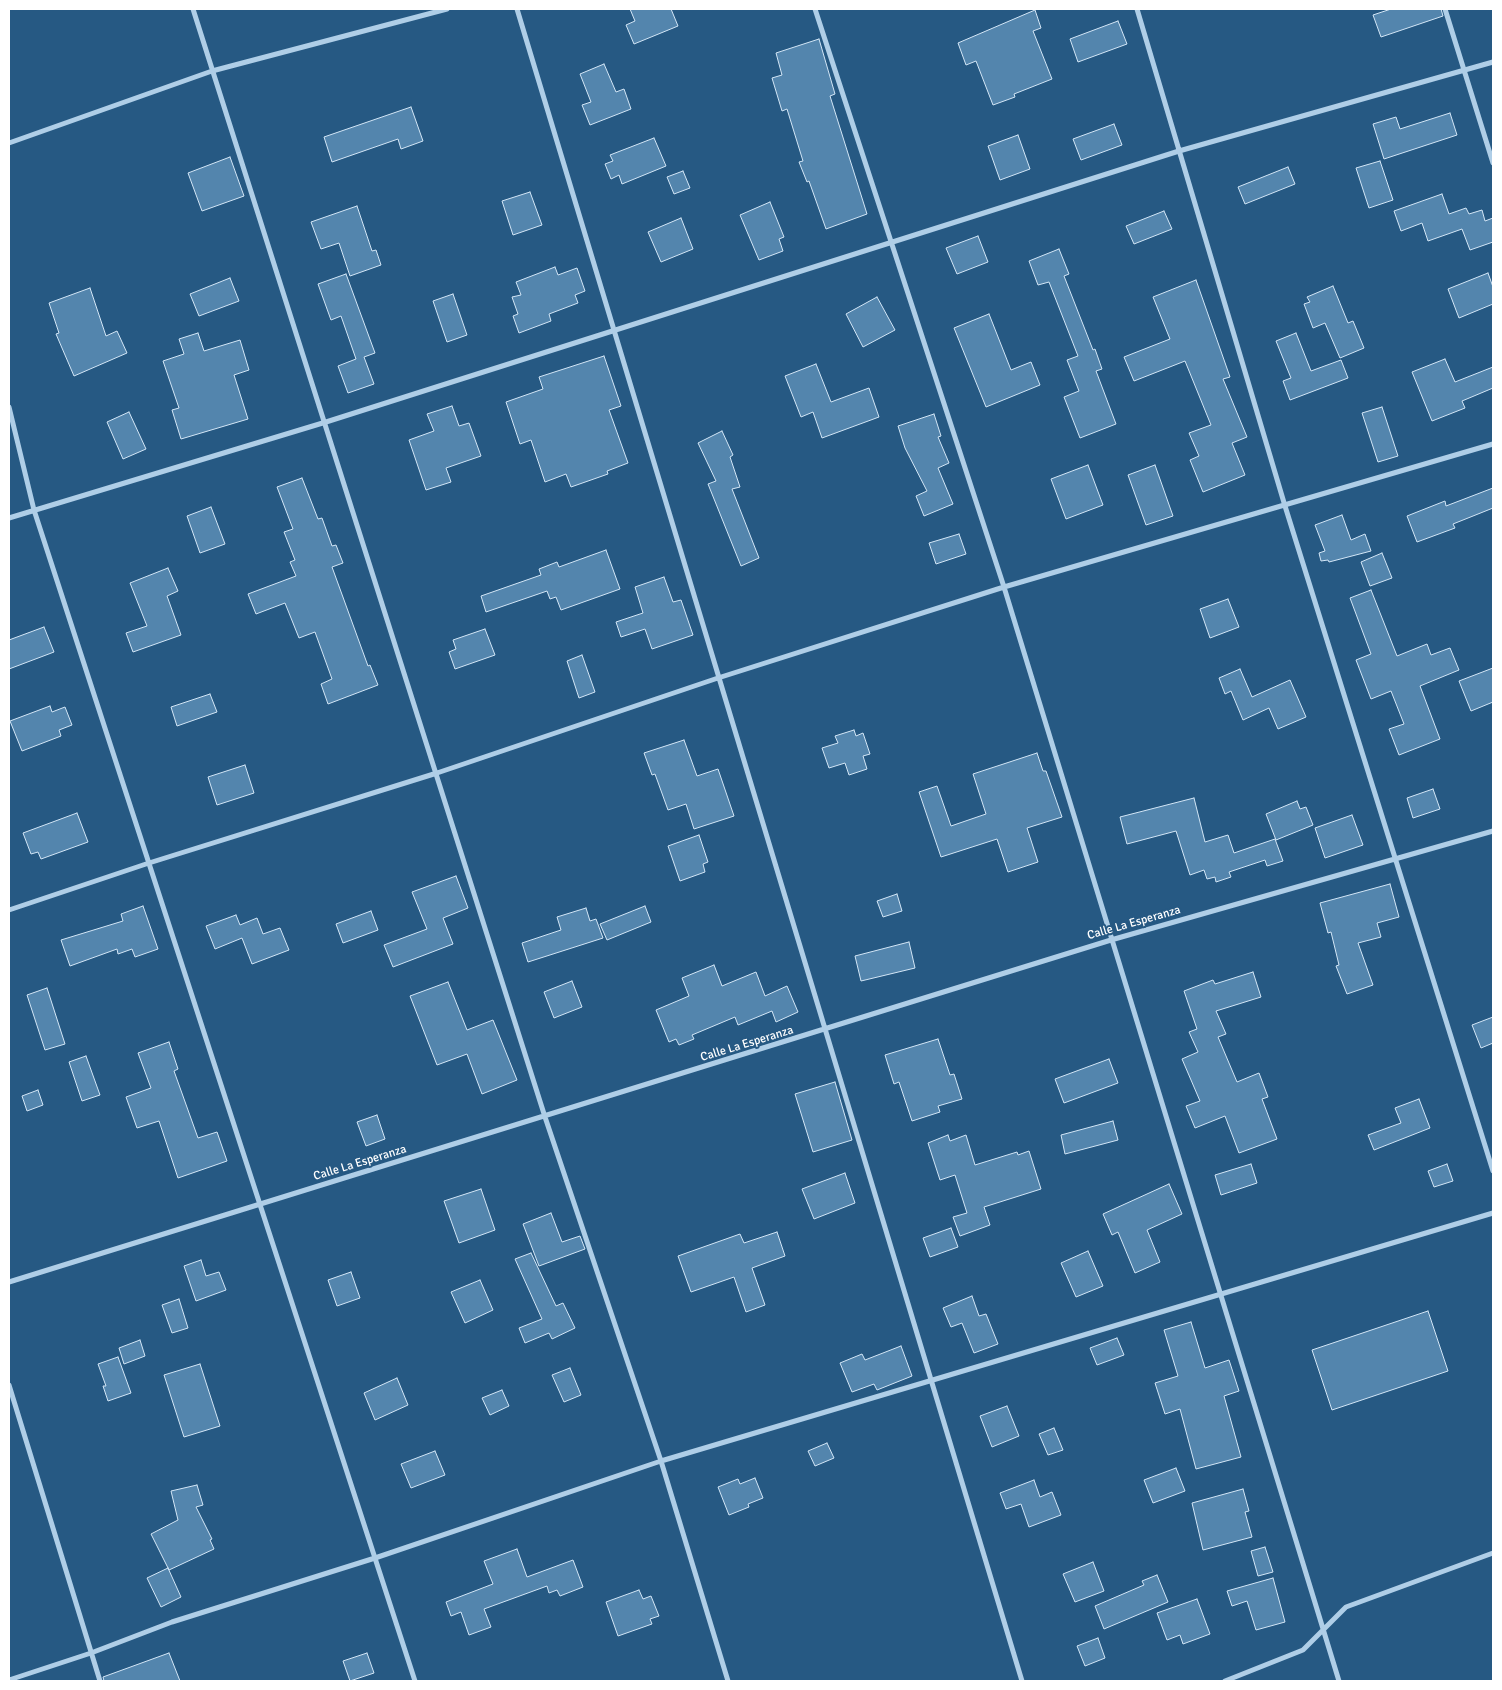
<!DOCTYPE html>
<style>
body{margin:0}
#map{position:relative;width:1502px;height:1690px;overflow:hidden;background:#265983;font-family:Signika,sans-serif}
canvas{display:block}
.frame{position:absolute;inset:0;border:10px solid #fff;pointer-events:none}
</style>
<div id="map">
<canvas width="1502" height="1690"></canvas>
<div class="frame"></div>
</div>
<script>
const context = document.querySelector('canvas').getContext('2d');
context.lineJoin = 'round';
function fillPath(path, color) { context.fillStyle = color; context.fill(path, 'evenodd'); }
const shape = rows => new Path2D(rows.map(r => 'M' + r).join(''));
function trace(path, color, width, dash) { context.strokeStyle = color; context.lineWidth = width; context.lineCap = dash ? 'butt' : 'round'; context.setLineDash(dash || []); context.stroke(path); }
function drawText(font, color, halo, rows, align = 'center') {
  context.font = font + ' Signika,sans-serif'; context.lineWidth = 4; context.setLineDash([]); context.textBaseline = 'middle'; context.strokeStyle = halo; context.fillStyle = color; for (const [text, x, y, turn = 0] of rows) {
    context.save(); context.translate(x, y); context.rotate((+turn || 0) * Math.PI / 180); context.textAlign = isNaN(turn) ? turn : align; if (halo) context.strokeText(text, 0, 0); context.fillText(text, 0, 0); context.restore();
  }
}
const building = shape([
 [630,9,671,9,678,26,634,44,626,25,635,21,630,9],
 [1391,9,1441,9,1443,16,1381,37,1373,15,1391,9],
 [1035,10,1041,28,1033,31,1052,79,1014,94,1015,97,993,105,976,61,966,65,958,43,1035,10],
 [1118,21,1127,44,1078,62,1070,39,1118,21],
 [819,39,835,94,830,96,867,214,826,229,809,181,807,182,799,162,803,161,787,109,782,111,772,78,782,75,776,53,819,39],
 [604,64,616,92,624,89,631,109,590,125,582,105,591,102,580,74,604,64],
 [411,107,423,141,401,149,398,139,332,162,324,137,411,107],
 [1450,113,1457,135,1384,159,1373,124,1396,117,1400,129,1450,113],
 [1114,124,1122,145,1081,160,1073,139,1114,124],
 [1018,135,1030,169,1000,180,988,146,1018,135],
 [654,138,666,166,622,184,619,175,611,179,605,164,613,161,610,155,654,138],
 [230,157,244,196,202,211,188,173,230,157],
 [1380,161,1393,200,1369,208,1356,168,1380,161],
 [1288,167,1295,184,1245,204,1238,187,1288,167],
 [683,171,690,188,674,194,667,177,683,171],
 [530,192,542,225,513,235,502,201,530,192],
 [1442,194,1449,214,1466,208,1469,214,1482,210,1485,221,1493,218,1493,242,1470,250,1462,229,1428,241,1422,223,1401,231,1394,211,1442,194],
 [770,202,784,237,779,239,783,251,759,260,740,215,770,202],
 [357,206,372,251,376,250,381,265,350,276,339,243,321,249,311,222,357,206],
 [1164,211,1172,229,1134,244,1126,226,1164,211],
 [681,218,693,249,661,262,648,232,681,218],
 [978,236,988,262,957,274,946,248,978,236],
 [1059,249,1069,274,1064,276,1093,350,1095,349,1102,369,1096,371,1116,424,1080,438,1064,397,1079,391,1067,360,1078,356,1049,282,1038,285,1029,261,1059,249],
 [555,267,558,275,577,268,585,291,575,295,578,303,549,314,551,321,519,333,513,316,518,314,512,297,521,295,516,282,555,267],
 [1488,273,1493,287,1493,304,1459,318,1448,289,1488,273],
 [346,274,375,353,364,357,374,384,348,393,338,366,356,359,341,316,331,320,318,284,346,274],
 [230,278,239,301,199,316,190,294,230,278],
 [1196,280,1230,377,1223,379,1247,437,1232,443,1245,475,1203,492,1190,460,1199,456,1189,433,1211,425,1185,361,1134,381,1124,357,1170,339,1153,297,1196,280],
 [1333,286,1348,323,1353,321,1364,348,1340,358,1325,323,1313,328,1304,304,1310,302,1307,297,1333,286],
 [90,288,106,336,117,331,127,353,74,376,56,334,59,333,49,303,90,288],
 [453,294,467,335,447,342,433,301,453,294],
 [877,297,895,330,863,347,846,314,877,297],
 [989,314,1011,370,1031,362,1040,385,986,407,954,328,989,314],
 [198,333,204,351,240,340,249,370,234,375,248,419,181,439,172,410,179,408,163,361,184,354,179,339,198,333],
 [1296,333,1311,371,1341,360,1348,378,1290,400,1283,381,1291,378,1276,341,1296,333],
 [604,356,621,406,609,410,628,463,607,471,608,474,571,487,566,474,545,482,531,440,520,444,506,402,543,389,539,377,604,356],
 [1445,359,1455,382,1493,367,1493,388,1462,401,1465,408,1432,421,1412,372,1445,359],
 [816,364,831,402,869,388,879,417,822,438,813,412,801,417,785,376,816,364],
 [452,406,459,426,469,423,481,456,446,468,451,482,426,490,409,440,434,431,427,414,452,406],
 [1382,407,1398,456,1378,462,1362,413,1382,407],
 [129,412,146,449,123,459,107,422,129,412],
 [934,414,941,436,938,437,949,463,938,468,953,504,924,516,916,496,927,491,905,448,898,426,934,414],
 [722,431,733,455,730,457,740,487,732,489,759,558,741,566,708,484,716,481,698,443,722,431],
 [1088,465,1103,505,1066,519,1051,479,1088,465],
 [1155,465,1173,516,1146,525,1128,475,1155,465],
 [302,478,318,519,322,518,332,546,336,545,343,563,332,567,368,666,370,665,378,685,328,704,321,684,332,679,315,632,299,638,285,603,256,614,248,594,296,576,290,562,295,560,284,532,293,529,277,487,302,478],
 [1493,488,1493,508,1453,524,1455,528,1417,542,1407,516,1445,501,1446,506,1493,488],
 [211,507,225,544,200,553,187,516,211,507],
 [1342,515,1351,540,1365,534,1371,551,1329,562,1328,560,1321,561,1319,553,1325,551,1315,525,1342,515],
 [959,534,966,554,936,564,929,543,959,534],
 [606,550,620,589,561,610,556,597,550,599,547,591,486,612,481,596,541,575,539,569,557,562,559,567,606,550],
 [1382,553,1392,578,1370,586,1361,562,1382,553],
 [168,568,178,591,167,596,181,635,133,652,126,633,147,626,130,583,168,568],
 [664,577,673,602,681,600,693,635,652,649,645,629,621,637,616,622,643,613,635,587,664,577],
 [1371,590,1397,656,1427,644,1431,655,1450,648,1459,670,1420,686,1440,739,1399,755,1389,729,1404,724,1391,691,1371,699,1356,660,1371,654,1350,598,1371,590],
 [1228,599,1239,627,1210,638,1200,609,1228,599],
 [44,627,54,652,9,669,9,640,44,627],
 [485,629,495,655,455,669,449,652,456,649,453,640,485,629],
 [582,655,595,692,579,698,567,661,582,655],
 [1493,668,1493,702,1471,711,1459,681,1493,668],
 [1240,669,1252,697,1290,680,1306,717,1278,729,1269,708,1243,720,1231,691,1225,694,1219,678,1240,669],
 [210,694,217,712,177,726,171,707,210,694],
 [50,706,52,712,65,707,72,725,59,730,61,736,22,751,10,721,50,706],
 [854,730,856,736,863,733,870,754,863,756,867,769,849,775,845,763,829,768,822,748,838,743,835,736,854,730],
 [684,740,697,776,718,769,734,816,694,829,686,804,668,810,655,774,652,775,644,753,684,740],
 [1037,753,1043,771,1046,771,1062,817,1027,828,1038,862,1008,872,997,839,941,857,919,792,937,786,951,826,986,814,973,774,1037,753],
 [245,765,254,793,217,805,208,777,245,765],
 [1433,789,1440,809,1413,818,1407,798,1433,789],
 [1194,798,1205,842,1228,835,1234,853,1275,839,1283,861,1267,866,1265,860,1229,872,1231,877,1216,882,1215,877,1207,879,1204,870,1190,875,1176,831,1127,844,1120,817,1194,798],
 [1297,801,1300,809,1306,807,1313,825,1276,840,1266,814,1297,801],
 [77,813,88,842,41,859,38,852,31,854,23,833,77,813],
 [1352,815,1363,845,1325,858,1315,828,1352,815],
 [699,835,708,862,703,864,705,872,680,881,668,846,699,835],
 [456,876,468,908,443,918,453,944,393,967,384,945,427,929,412,892,456,876],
 [1390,884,1399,917,1377,923,1381,937,1358,943,1373,985,1347,994,1336,966,1339,965,1331,932,1328,933,1320,903,1390,884],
 [897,894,902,911,883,917,877,901,897,894],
 [143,906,158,949,135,957,132,949,118,954,117,949,70,966,61,940,123,921,121,914,143,906],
 [645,906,651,922,607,940,600,924,645,906],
 [586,908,590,921,596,919,603,938,528,962,522,943,561,930,557,917,586,908],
 [371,911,378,930,343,943,336,924,371,911],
 [236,915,240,925,257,918,263,934,280,928,289,950,252,964,242,938,215,949,206,926,236,915],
 [909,942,915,968,861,981,855,956,909,942],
 [714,965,722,986,756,972,765,996,787,986,798,1012,776,1022,772,1011,738,1025,735,1017,692,1035,694,1039,679,1045,676,1039,669,1042,656,1010,689,996,682,978,714,965],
 [1253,972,1261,997,1216,1011,1226,1034,1218,1037,1237,1082,1259,1073,1268,1097,1262,1099,1277,1139,1239,1153,1225,1116,1195,1128,1186,1106,1200,1101,1182,1059,1198,1052,1189,1032,1197,1029,1184,991,1213,980,1215,984,1253,972],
 [572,981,582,1007,554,1018,544,992,572,981],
 [448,982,467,1030,493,1020,517,1080,482,1094,467,1054,437,1065,410,996,448,982],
 [47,988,65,1044,45,1050,27,995,47,988],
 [1493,1017,1493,1043,1481,1048,1472,1025,1493,1017],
 [938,1039,950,1075,954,1074,962,1099,938,1106,940,1112,912,1121,899,1082,894,1084,885,1055,938,1039],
 [169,1042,178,1069,174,1071,198,1138,217,1132,227,1161,178,1178,159,1121,137,1128,126,1097,151,1088,138,1053,169,1042],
 [86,1056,100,1095,82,1101,69,1062,86,1056],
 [1109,1059,1118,1083,1064,1103,1055,1079,1109,1059],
 [835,1082,852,1140,813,1152,795,1094,835,1082],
 [38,1090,43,1105,27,1111,22,1096,38,1090],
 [1419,1099,1430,1128,1374,1150,1368,1135,1401,1123,1395,1108,1419,1099],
 [377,1115,385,1139,366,1146,357,1122,377,1115],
 [1113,1121,1118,1140,1065,1154,1061,1135,1113,1121],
 [948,1135,950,1141,966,1135,975,1165,1017,1152,1018,1155,1029,1151,1041,1189,984,1207,990,1225,960,1236,953,1217,967,1213,955,1175,940,1180,928,1143,948,1135],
 [1251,1164,1257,1183,1221,1195,1215,1175,1251,1164],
 [1447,1164,1453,1181,1434,1187,1428,1171,1447,1164],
 [845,1173,855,1203,814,1219,802,1189,845,1173],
 [1169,1184,1182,1214,1147,1230,1160,1262,1135,1273,1118,1232,1112,1235,1103,1214,1169,1184],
 [481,1189,495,1230,459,1243,444,1201,481,1189],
 [551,1213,562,1242,580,1236,585,1249,539,1266,523,1224,551,1213],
 [951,1228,958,1247,930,1257,923,1238,951,1228],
 [777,1232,785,1256,752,1268,765,1305,746,1312,734,1277,691,1292,678,1256,740,1234,744,1243,777,1232],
 [1088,1251,1103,1286,1076,1297,1061,1263,1088,1251],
 [531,1253,556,1306,563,1303,575,1328,552,1339,549,1333,525,1343,519,1328,542,1319,515,1259,531,1253],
 [201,1260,206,1276,219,1272,226,1290,196,1301,184,1266,201,1260],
 [351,1272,360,1298,337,1306,328,1280,351,1272],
 [480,1280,493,1310,465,1323,451,1292,480,1280],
 [972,1296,979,1316,986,1314,998,1344,974,1353,962,1323,951,1327,943,1308,972,1296],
 [179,1299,188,1328,172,1333,162,1305,179,1299],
 [1428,1311,1448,1371,1332,1410,1312,1350,1428,1311],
 [1191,1322,1205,1368,1229,1360,1239,1391,1224,1396,1241,1457,1196,1469,1180,1409,1165,1414,1155,1383,1178,1376,1164,1330,1191,1322],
 [1117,1338,1124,1355,1097,1365,1090,1348,1117,1338],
 [140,1340,145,1356,124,1364,119,1348,140,1340],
 [901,1346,912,1376,877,1390,874,1384,852,1392,840,1363,862,1354,865,1360,901,1346],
 [118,1357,131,1393,108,1401,103,1386,106,1386,98,1364,118,1357],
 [200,1364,220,1426,184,1437,164,1375,200,1364],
 [570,1368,581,1395,564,1402,552,1375,570,1368],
 [397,1378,408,1405,375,1420,364,1393,397,1378],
 [502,1390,509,1406,490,1415,482,1398,502,1390],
 [1007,1406,1019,1436,992,1447,980,1416,1007,1406],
 [1054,1428,1063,1450,1048,1455,1039,1434,1054,1428],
 [827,1443,834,1458,815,1466,808,1451,827,1443],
 [435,1451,445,1475,411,1488,401,1464,435,1451],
 [1176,1468,1185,1491,1153,1503,1144,1480,1176,1468],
 [755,1478,763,1498,748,1504,749,1507,729,1515,718,1487,738,1479,740,1484,755,1478],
 [1034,1480,1040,1497,1052,1492,1061,1515,1029,1527,1021,1504,1006,1509,1000,1493,1034,1480],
 [197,1485,203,1505,196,1507,212,1539,210,1540,214,1549,169,1570,151,1534,178,1520,171,1491,197,1485],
 [1243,1489,1249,1511,1245,1512,1252,1537,1203,1550,1192,1503,1243,1489],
 [1265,1547,1273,1572,1258,1576,1251,1551,1265,1547],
 [517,1549,527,1577,573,1560,583,1587,560,1596,557,1590,549,1593,547,1586,484,1609,491,1627,469,1635,461,1612,451,1616,446,1602,493,1584,484,1561,517,1549],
 [1093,1562,1104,1591,1075,1602,1063,1574,1093,1562],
 [168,1568,181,1597,161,1607,147,1578,168,1568],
 [1157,1575,1168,1602,1104,1629,1095,1606,1144,1585,1142,1581,1157,1575],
 [1273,1578,1285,1622,1256,1630,1247,1601,1232,1606,1227,1591,1273,1578],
 [639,1590,643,1599,651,1596,659,1616,650,1619,652,1624,618,1636,606,1602,639,1590],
 [1197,1599,1210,1634,1183,1644,1180,1635,1167,1640,1157,1613,1197,1599],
 [1098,1638,1105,1658,1085,1666,1077,1646,1098,1638],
 [169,1653,180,1681,104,1681,103,1677,169,1653],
 [367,1653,374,1673,350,1681,343,1661,367,1653]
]);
fillPath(building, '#5385ad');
trace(building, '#d3e6f6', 1);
trace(shape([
 [193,9,545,1117,661,1461,728,1681],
 [517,9,1022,1681],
 [815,9,1004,587,1339,1681],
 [1137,9,1285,506,1493,1171],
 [1445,9,1493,163],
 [9,143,212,71,447,9],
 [9,407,34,510,415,1681],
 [9,518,326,422,1179,151,1493,62],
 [9,910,149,863,437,773,718,678,1004,587,1493,444],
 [9,1282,1111,940,1493,831],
 [9,1385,100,1681],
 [9,1680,91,1653,172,1622,375,1558,661,1461,1493,1213],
 [1225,1681,1303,1650,1346,1607,1493,1553]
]), '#afcee7', 5);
drawText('12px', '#fff', '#265983', [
 ["Calle La Esperanza",1134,923,-16],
 ["Calle La Esperanza",747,1044,-17],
 ["Calle La Esperanza",360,1163,-17]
]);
</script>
